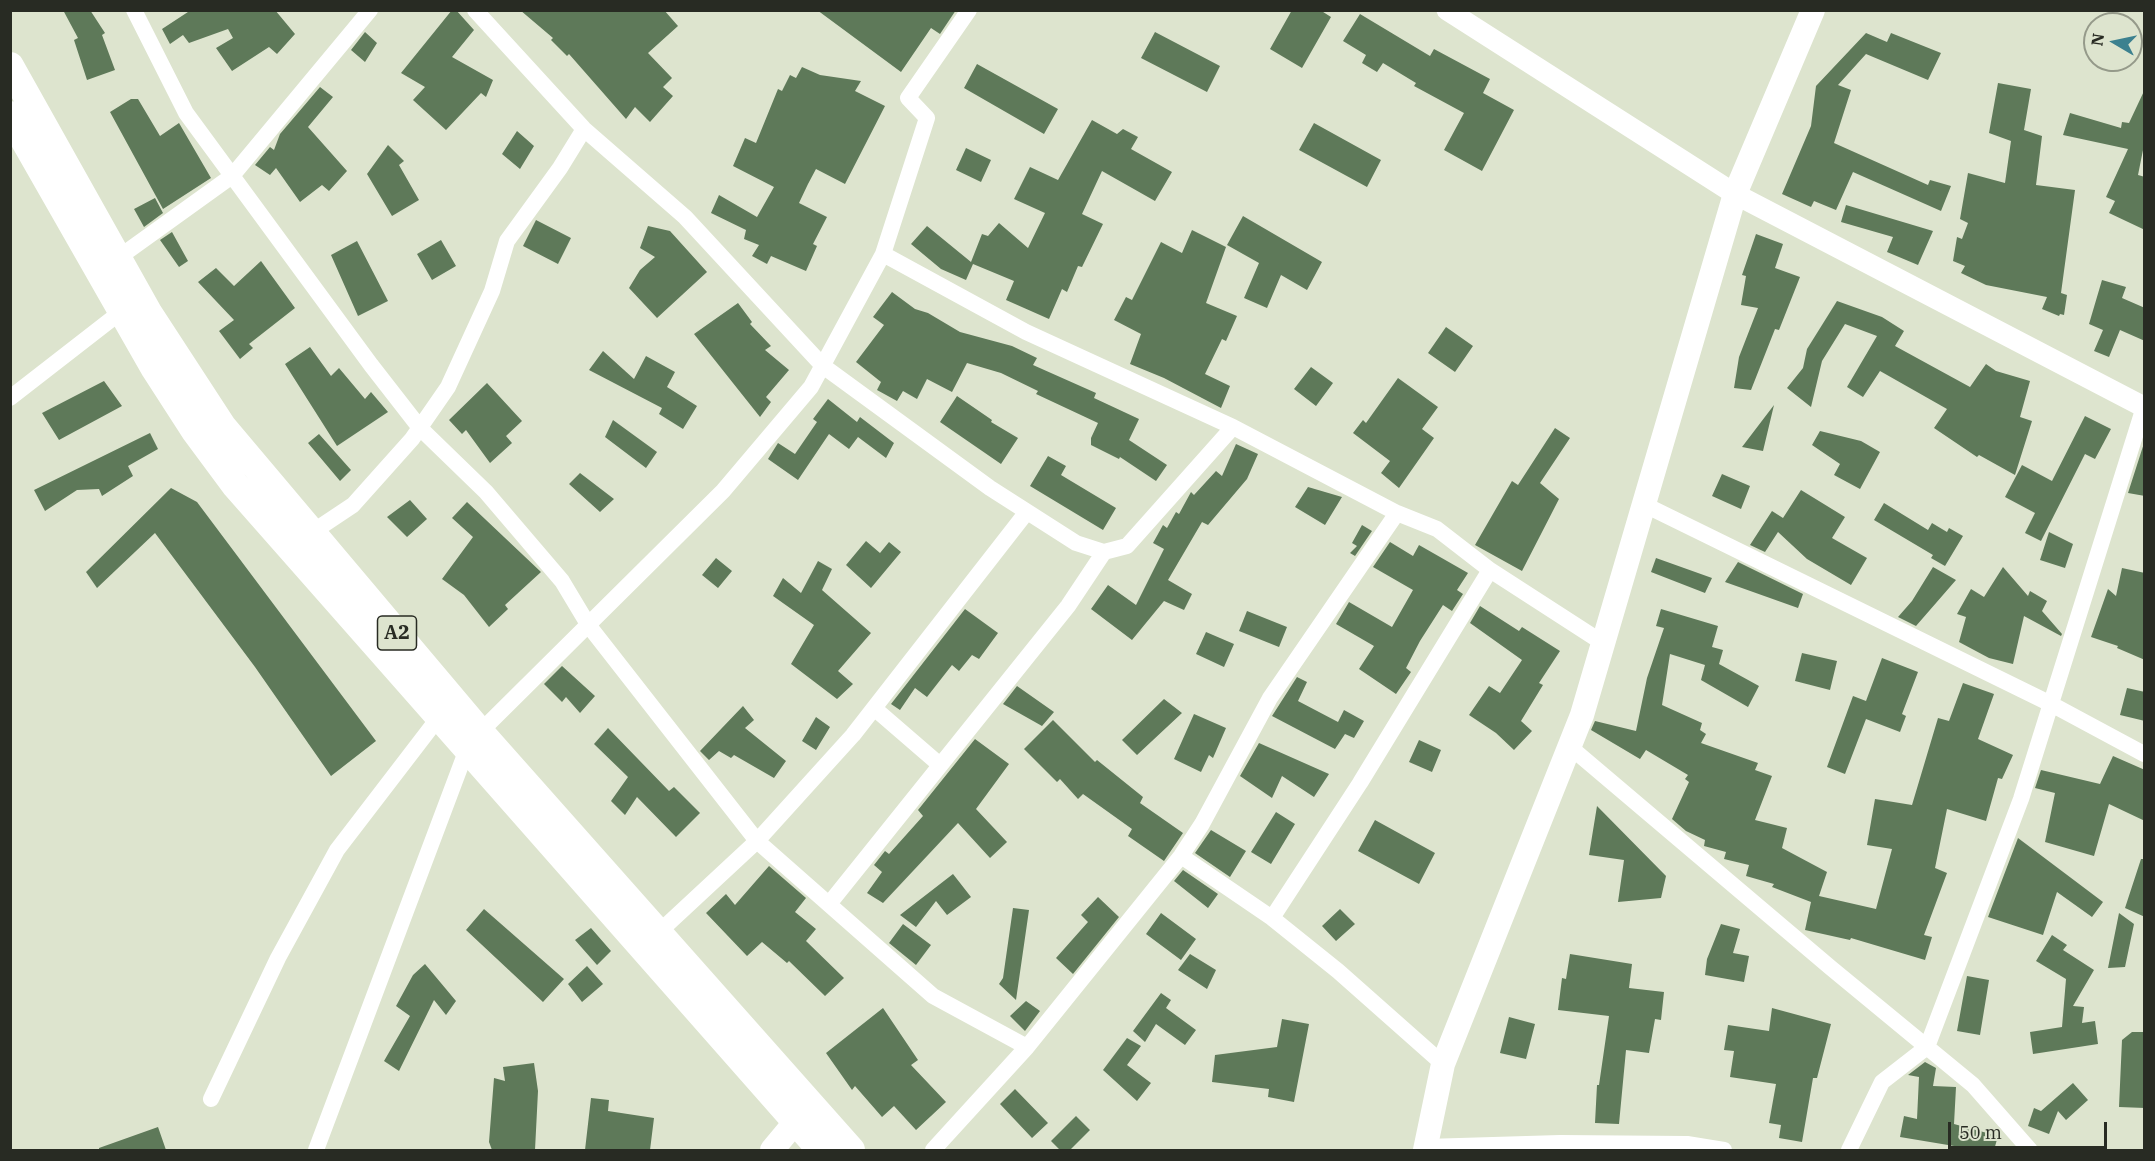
<!DOCTYPE html>
<style>
body{margin:0}
#map{position:relative;width:2155px;height:1161px;overflow:hidden;background:#dde4ce;font-family:"IBM Plex Serif",serif}
canvas{display:block}
.frame{position:absolute;inset:0;border:12px solid #282b23;pointer-events:none}
.north{position:absolute;left:2083px;top:12px;width:60px;height:60px;box-sizing:border-box;background:#dde4ce;border:2px solid #959a8a;border-radius:50%;rotate:279deg;font-size:16px;font-weight:700;line-height:24px;text-align:center;color:#282b23}
.north::after{content:'';display:block;margin:auto;width:21px;height:27px;background:#3c818f;clip-path:polygon(50% 0,100% 100%,50% 72%,0 100%)}
.scale{position:absolute;left:1948px;top:1122px;width:159px;height:27px;box-sizing:border-box;border:3px solid #282b23;border-top:0;padding-left:8px;font-size:18px;line-height:21px;white-space:nowrap;color:#282b23;-webkit-text-stroke:4px #dde4ce;paint-order:stroke}
</style>
<div id="map">
<canvas width="2155" height="1161"></canvas>
<div class="frame"></div>
<div class="north">N</div>
<div class="scale">50 m</div>
</div>
<script>
const context = document.querySelector('canvas').getContext('2d');
context.lineJoin = 'round';
function fillPath(path, color) { context.fillStyle = color; context.fill(path, 'evenodd'); }
const shape = rows => new Path2D(rows.map(r => 'M' + r).join(''));
function trace(path, color, width, dash) { context.strokeStyle = color; context.lineWidth = width; context.lineCap = dash ? 'butt' : 'round'; context.setLineDash(dash || []); context.stroke(path); }
function drawText(font, color, halo, rows, align = 'center') {
  context.font = font + ' "IBM Plex Serif",serif'; context.lineWidth = 6; context.setLineDash([]); context.textBaseline = 'middle'; context.strokeStyle = halo; context.fillStyle = color; for (const [text, x, y, turn = 0] of rows) {
    context.save(); context.translate(x, y); context.rotate((+turn || 0) * Math.PI / 180); context.textAlign = isNaN(turn) ? turn : align; if (halo) context.strokeText(text, 0, 0); context.fillText(text, 0, 0); context.restore();
  }
}
fillPath(shape([
 [63,10,90,10,105,33,102,35,115,70,87,80,74,40,78,38],
 [191,10,275,10,295,34,277,54,269,47,232,71,216,48,233,38,228,29,189,43,183,35,170,44,162,29],
 [452,10,456,10,474,30,452,57,493,80,486,97,481,93,446,130,413,100,425,87,401,73],
 [520,10,664,10,678,26,648,53,672,78,663,87,673,96,650,122,635,107,626,119,569,54,567,56,551,40,553,38],
 [817,10,956,10,940,34,931,28,901,72],
 [1292,10,1320,10,1331,17,1302,68,1270,49],
 [1360,14,1430,56,1434,49,1490,79,1483,93,1514,110,1482,171,1444,150,1464,113,1414,86,1416,83,1383,63,1377,72,1362,63,1366,55,1343,41],
 [365,32,377,43,365,62,351,50],
 [1155,32,1220,66,1207,92,1141,58],
 [1866,33,1887,42,1891,33,1941,53,1928,80,1866,54,1838,85,1851,90,1834,143,1928,185,1930,180,1951,186,1941,211,1853,172,1836,210,1814,201,1811,207,1782,194,1811,126,1816,86],
 [977,64,1058,109,1044,134,964,88],
 [802,67,820,75,861,81,855,91,885,106,845,184,816,169,808,184,799,203,827,217,813,244,817,246,806,271,771,256,767,264,752,256,759,245,744,239,746,230,711,213,719,195,757,217,774,187,733,166,745,138,756,143,778,89,782,91,790,75,796,78],
 [1998,83,2031,89,2024,130,2042,136,2036,185,2075,190,2061,293,2067,295,2064,315,2060,314,2059,316,2042,309,2047,297,1986,285,1961,273,1965,266,1953,261,1957,237,1962,239,1968,223,1960,219,1968,173,2005,183,2011,141,1989,133],
 [320,87,333,97,308,127,347,171,329,191,322,185,300,202,276,168,270,175,255,165,270,147,274,150,280,134],
 [2145,89,2145,140,2138,175,2145,177,2145,230,2109,213,2115,201,2106,197,2128,149,2063,135,2070,113,2121,128,2122,122,2129,123],
 [131,99,138,99,160,136,179,123,211,178,163,209,110,112],
 [1092,120,1117,134,1123,129,1138,137,1131,149,1172,172,1155,201,1102,171,1082,214,1103,224,1082,267,1078,266,1067,292,1062,289,1049,319,1006,300,1014,281,973,264,966,280,941,269,911,244,927,226,971,262,982,234,988,236,999,223,1028,248,1045,213,1014,199,1030,167,1058,180],
 [1314,123,1381,160,1367,187,1299,150],
 [517,131,534,146,520,169,502,154],
 [388,145,404,161,399,165,419,200,392,216,367,174],
 [966,148,991,160,981,182,956,170],
 [155,198,163,213,144,227,134,209],
 [1846,205,1933,231,1918,265,1887,252,1893,237,1841,222],
 [1243,216,1322,262,1307,290,1281,275,1267,308,1244,298,1259,263,1227,245],
 [536,220,571,238,558,264,523,246],
 [648,226,670,231,707,272,657,318,629,288,640,270,655,257,640,248],
 [1192,230,1226,247,1206,303,1237,316,1226,341,1222,339,1205,374,1230,386,1221,408,1164,378,1130,364,1141,334,1114,320,1126,297,1132,300,1161,242,1182,253],
 [172,232,188,261,179,267,160,240],
 [1756,234,1783,244,1775,268,1800,277,1779,330,1775,329,1751,390,1734,388,1739,357,1758,308,1741,305,1746,276,1742,275],
 [441,240,456,266,432,280,417,254],
 [357,241,388,301,358,316,331,255],
 [261,261,295,308,249,344,253,348,240,359,219,331,234,320,198,282,216,268,234,286],
 [2102,280,2126,287,2122,298,2145,308,2145,341,2120,330,2109,357,2094,351,2103,330,2089,324],
 [892,292,915,309,928,313,960,332,1012,346,1037,358,1033,365,1096,393,1094,398,1139,419,1129,440,1167,465,1156,481,1120,457,1119,459,1091,445,1091,438,1098,423,1036,394,1038,391,1001,373,967,363,952,392,927,379,917,399,903,391,897,401,877,390,881,382,856,362,884,325,873,317],
 [1837,301,1882,317,1904,331,1895,346,1970,387,1986,364,1996,371,2030,381,2020,417,2032,421,2015,475,1979,455,1977,457,1934,428,1947,409,1880,371,1863,397,1847,387,1877,336,1845,324,1822,361,1811,407,1787,388,1803,368,1807,349],
 [738,303,752,322,750,324,771,346,765,350,789,370,766,397,771,402,760,417,694,334],
 [1446,327,1473,346,1455,372,1428,353],
 [310,347,331,376,339,368,365,399,371,392,388,412,337,446,285,364],
 [603,351,634,379,646,356,675,372,667,387,697,406,683,429,659,414,662,408,589,370],
 [1311,367,1333,383,1316,406,1294,389],
 [1398,378,1438,407,1422,429,1434,438,1399,488,1381,473,1390,461,1353,433,1363,420,1366,423],
 [104,381,122,406,59,440,42,413],
 [487,383,522,421,506,436,512,443,490,463,466,430,462,434,449,420],
 [957,396,992,420,991,422,1018,438,1001,464,940,422],
 [828,399,857,422,860,417,894,443,886,458,858,437,849,449,829,434,798,480,768,459,778,443,795,454,817,422,813,419],
 [1774,405,1763,451,1742,447],
 [2085,416,2111,429,2095,459,2085,454,2041,541,2025,533,2035,513,2005,497,2022,465,2052,481],
 [613,420,657,452,646,468,605,437],
 [1555,428,1570,438,1540,483,1559,499,1522,571,1475,545,1512,481,1518,485],
 [1820,431,1861,441,1880,452,1860,489,1834,475,1840,464,1812,445],
 [150,433,158,449,128,466,133,476,102,496,99,489,77,490,45,511,34,490],
 [319,434,351,470,340,481,308,443],
 [2145,440,2145,496,2128,493],
 [1236,444,1258,454,1247,479,1208,525,1202,522,1168,580,1192,594,1184,610,1164,601,1132,640,1091,609,1108,585,1136,605,1164,549,1153,543,1163,525,1167,528,1176,512,1179,514,1191,492,1194,495,1216,471,1222,476],
 [1048,456,1066,466,1061,475,1116,508,1103,530,1030,486],
 [580,473,614,499,600,512,569,484],
 [1722,474,1750,486,1741,509,1712,496],
 [1308,487,1342,497,1325,525,1295,507],
 [171,488,197,502,376,741,331,776,255,667,155,533,97,588,86,572],
 [1801,490,1845,517,1832,538,1867,558,1851,585,1807,559,1778,532,1765,552,1750,545,1772,511,1783,518],
 [410,500,427,519,407,537,387,517],
 [467,502,541,572,505,605,508,609,489,627,464,595,442,579,473,537,452,518],
 [1884,503,1928,530,1932,523,1947,532,1949,528,1963,536,1945,566,1931,558,1933,555,1874,520],
 [1362,525,1372,531,1355,556,1350,553,1357,546,1352,543],
 [2049,532,2073,544,2065,568,2040,560],
 [866,541,880,553,889,542,901,552,871,588,846,565],
 [1390,542,1413,556,1419,545,1468,573,1457,590,1463,594,1452,611,1443,605,1420,641,1406,668,1411,672,1396,694,1359,669,1374,646,1336,624,1349,602,1392,627,1413,590,1373,567],
 [716,558,732,571,718,588,702,575],
 [1656,558,1712,578,1705,593,1651,572],
 [818,561,832,569,822,590,871,633,838,671,853,684,837,699,791,664,814,625,773,596,783,578,801,593],
 [1738,562,1803,594,1798,608,1725,582],
 [1933,567,1956,580,1916,626,1898,617,1912,601],
 [2003,567,2028,596,2030,591,2047,601,2042,611,2062,634,2061,636,2024,616,2013,664,1989,658,1959,642,1966,617,1957,614,1971,589,1984,597],
 [2122,568,2145,573,2145,660,2117,648,2118,646,2091,637,2108,589,2116,596],
 [1480,606,1519,631,1522,627,1560,651,1539,683,1543,685,1521,721,1532,731,1514,750,1496,733,1469,715,1489,686,1500,693,1522,660,1470,623],
 [965,609,998,633,979,659,972,655,959,671,952,665,927,697,915,688,900,710,891,704],
 [1661,609,1718,626,1712,647,1723,650,1719,664,1759,686,1748,707,1701,680,1705,665,1670,654,1662,705,1702,723,1700,730,1706,734,1701,743,1758,763,1755,770,1772,776,1755,820,1787,828,1782,848,1827,872,1819,896,1876,909,1892,849,1867,845,1875,799,1912,805,1938,718,1949,721,1963,683,1994,694,1978,739,2013,755,2002,779,1998,778,1986,821,1947,809,1935,868,1947,873,1924,935,1932,937,1925,960,1851,938,1850,940,1805,930,1811,902,1772,887,1774,884,1746,876,1749,865,1724,859,1726,852,1704,846,1705,840,1686,831,1672,819,1689,782,1685,779,1688,775,1646,750,1640,759,1591,730,1595,721,1636,731,1647,678,1664,628,1656,626],
 [1247,611,1287,627,1279,647,1239,631],
 [1206,632,1234,644,1224,667,1196,654],
 [1802,653,1837,661,1830,690,1795,681],
 [1882,658,1918,672,1902,714,1906,716,1900,732,1866,719,1845,774,1827,767,1853,696,1866,701],
 [562,666,595,696,580,713,566,697,562,702,544,684],
 [1297,677,1307,682,1298,701,1338,722,1344,710,1364,721,1354,738,1345,734,1335,749,1272,716],
 [1017,686,1054,712,1042,726,1003,704],
 [2127,688,2145,692,2145,721,2120,715],
 [1164,699,1182,713,1137,755,1122,740],
 [743,706,754,720,745,728,786,761,774,778,734,755,731,758,719,751,709,760,700,751],
 [1194,714,1226,728,1213,758,1209,755,1201,772,1174,759],
 [816,717,830,727,816,750,802,741],
 [1053,720,1095,762,1097,760,1143,797,1140,803,1183,833,1164,861,1128,836,1132,829,1083,794,1078,799,1060,779,1057,782,1024,749],
 [608,728,669,791,674,787,700,813,676,837,637,797,625,815,611,801,628,777,594,744],
 [975,739,1009,764,976,809,1007,842,990,858,958,823,883,903,867,893,882,872,874,865,885,851,889,854,923,816,918,810],
 [1419,740,1441,750,1432,772,1409,762],
 [1259,743,1329,774,1314,797,1282,776,1272,798,1240,776],
 [2113,756,2145,770,2145,821,2109,804,2094,856,2045,842,2055,793,2035,788,2041,770,2100,784],
 [1597,806,1666,876,1661,898,1618,902,1624,860,1589,855],
 [1276,812,1295,824,1271,864,1251,852],
 [1375,820,1435,853,1419,884,1358,851],
 [1211,830,1246,851,1230,877,1195,853],
 [2018,838,2103,902,2092,917,2057,892,2043,935,1988,917],
 [2141,859,2145,859,2145,917,2125,908],
 [769,866,806,898,795,912,816,929,806,941,844,978,825,996,789,961,787,963,762,942,747,956,706,913,726,894,735,905],
 [1183,870,1218,894,1208,908,1174,881],
 [953,874,971,897,947,915,936,901,916,927,900,915],
 [1098,897,1119,917,1073,974,1056,958,1088,922,1081,915],
 [1013,908,1029,910,1016,1000,999,984,1003,978],
 [484,909,564,979,543,1002,466,930],
 [1340,909,1355,924,1336,941,1322,926],
 [1161,913,1196,939,1181,960,1146,934],
 [2119,913,2134,924,2125,967,2108,968],
 [903,924,931,945,916,965,889,943],
 [1721,924,1740,929,1733,953,1749,956,1744,982,1705,975,1707,959],
 [591,928,611,951,597,965,575,940],
 [2052,935,2067,945,2063,950,2094,970,2073,1006,2084,1007,2082,1023,2095,1021,2098,1044,2033,1054,2030,1032,2062,1027,2066,979,2036,961],
 [1190,954,1216,970,1207,989,1178,970],
 [1570,954,1632,964,1629,988,1664,992,1661,1020,1655,1019,1649,1053,1626,1050,1619,1124,1595,1123,1597,1085,1599,1085,1609,1016,1558,1010,1562,978,1566,979],
 [425,964,456,1001,446,1015,434,1000,399,1071,384,1061,410,1016,396,1006,413,975],
 [587,966,603,984,582,1002,568,984],
 [1967,976,1989,980,1980,1035,1957,1031],
 [1161,993,1171,1000,1166,1008,1196,1030,1185,1045,1156,1024,1145,1042,1133,1031],
 [1026,1001,1040,1011,1025,1031,1010,1016],
 [883,1008,918,1060,911,1065,946,1102,916,1130,894,1106,882,1117,855,1086,852,1090,826,1053],
 [1772,1008,1831,1024,1817,1078,1813,1078,1802,1142,1779,1138,1781,1125,1769,1123,1776,1084,1730,1077,1734,1051,1724,1050,1728,1025,1769,1031],
 [1509,1017,1535,1024,1526,1059,1500,1053],
 [1282,1019,1309,1024,1294,1102,1268,1097,1269,1089,1212,1082,1215,1055,1277,1047],
 [2132,1032,2145,1032,2145,1108,2119,1107,2122,1040],
 [1127,1038,1141,1046,1127,1065,1151,1083,1137,1101,1103,1070],
 [1925,1062,1936,1068,1933,1086,1956,1087,1954,1124,1998,1136,1994,1150,1965,1150,1966,1148,1900,1137,1904,1116,1917,1119,1919,1077,1908,1075],
 [534,1063,538,1091,535,1150,492,1150,489,1142,494,1078,505,1081,503,1067],
 [2073,1083,2088,1100,2066,1120,2058,1111,2049,1134,2028,1126,2034,1108,2041,1111],
 [1015,1089,1048,1123,1032,1138,1000,1104],
 [591,1098,609,1100,608,1111,654,1118,650,1150,585,1150],
 [1076,1116,1090,1130,1070,1150,1060,1150,1051,1141],
 [158,1127,166,1150,99,1150,99,1148]
]), '#5e7959');
trace(shape([
 [134,10,186,113,371,365,420,428,486,492,562,581,589,626,757,841,933,996,1027,1047],
 [475,10,584,129,685,217,823,366,990,488,1076,543,1104,552,1127,546,1233,427],
 [883,254,1026,332,1233,427,1397,513],
 [118,258,232,176,370,10],
 [10,398,122,311],
 [1643,504,2051,704,2144,754],
 [311,533,353,505,412,439,448,387,492,291,507,241,560,168,584,129],
 [874,708,940,765],
 [480,732,723,491,811,387,883,254,927,118,908,98,969,10],
 [1569,746,1831,968,1973,1085,2030,1150],
 [1181,856,1272,918,1338,971,1443,1064],
 [829,904,1068,606,1104,552],
 [1272,918,1360,783,1490,570,1603,643],
 [658,933,757,841,853,735,1026,513],
 [211,1099,278,958,337,850,439,717],
 [1687,1144,1724,1150],
 [1426,1147,1560,1143,1687,1144,1686,1150],
 [316,1150,467,749],
 [933,1150,1027,1047,1181,856,1202,824,1270,698,1397,513,1437,529,1490,570],
 [1849,1150,1882,1082,1927,1047,2021,799,2144,407]
]), '#fff', 16);
trace(shape([
 [1447,10,1735,194,2144,407]
]), '#fff', 21);
trace(shape([
 [772,1150,807,1108],
 [1425,1150,1443,1064,1582,715,1735,194,1813,10]
]), '#fff', 24);
trace(shape([
 [10,66,149,314,222,426,480,732,851,1150],
 [10,115,155,369,195,431,235,485,821,1150]
]), '#fff', 28);
for (const [x, y, w] of [
 [397,633,39]
]) { const box = new Path2D(); box.roundRect(x - w / 2, y - 17, w, 34, 4.5); context.fillStyle = '#dde4ce'; context.fill(box); trace(box, '#282b23', 1.5); }
drawText('bold 20px', '#282b23', null, [
 ["A2",397,633]
]);
</script>
